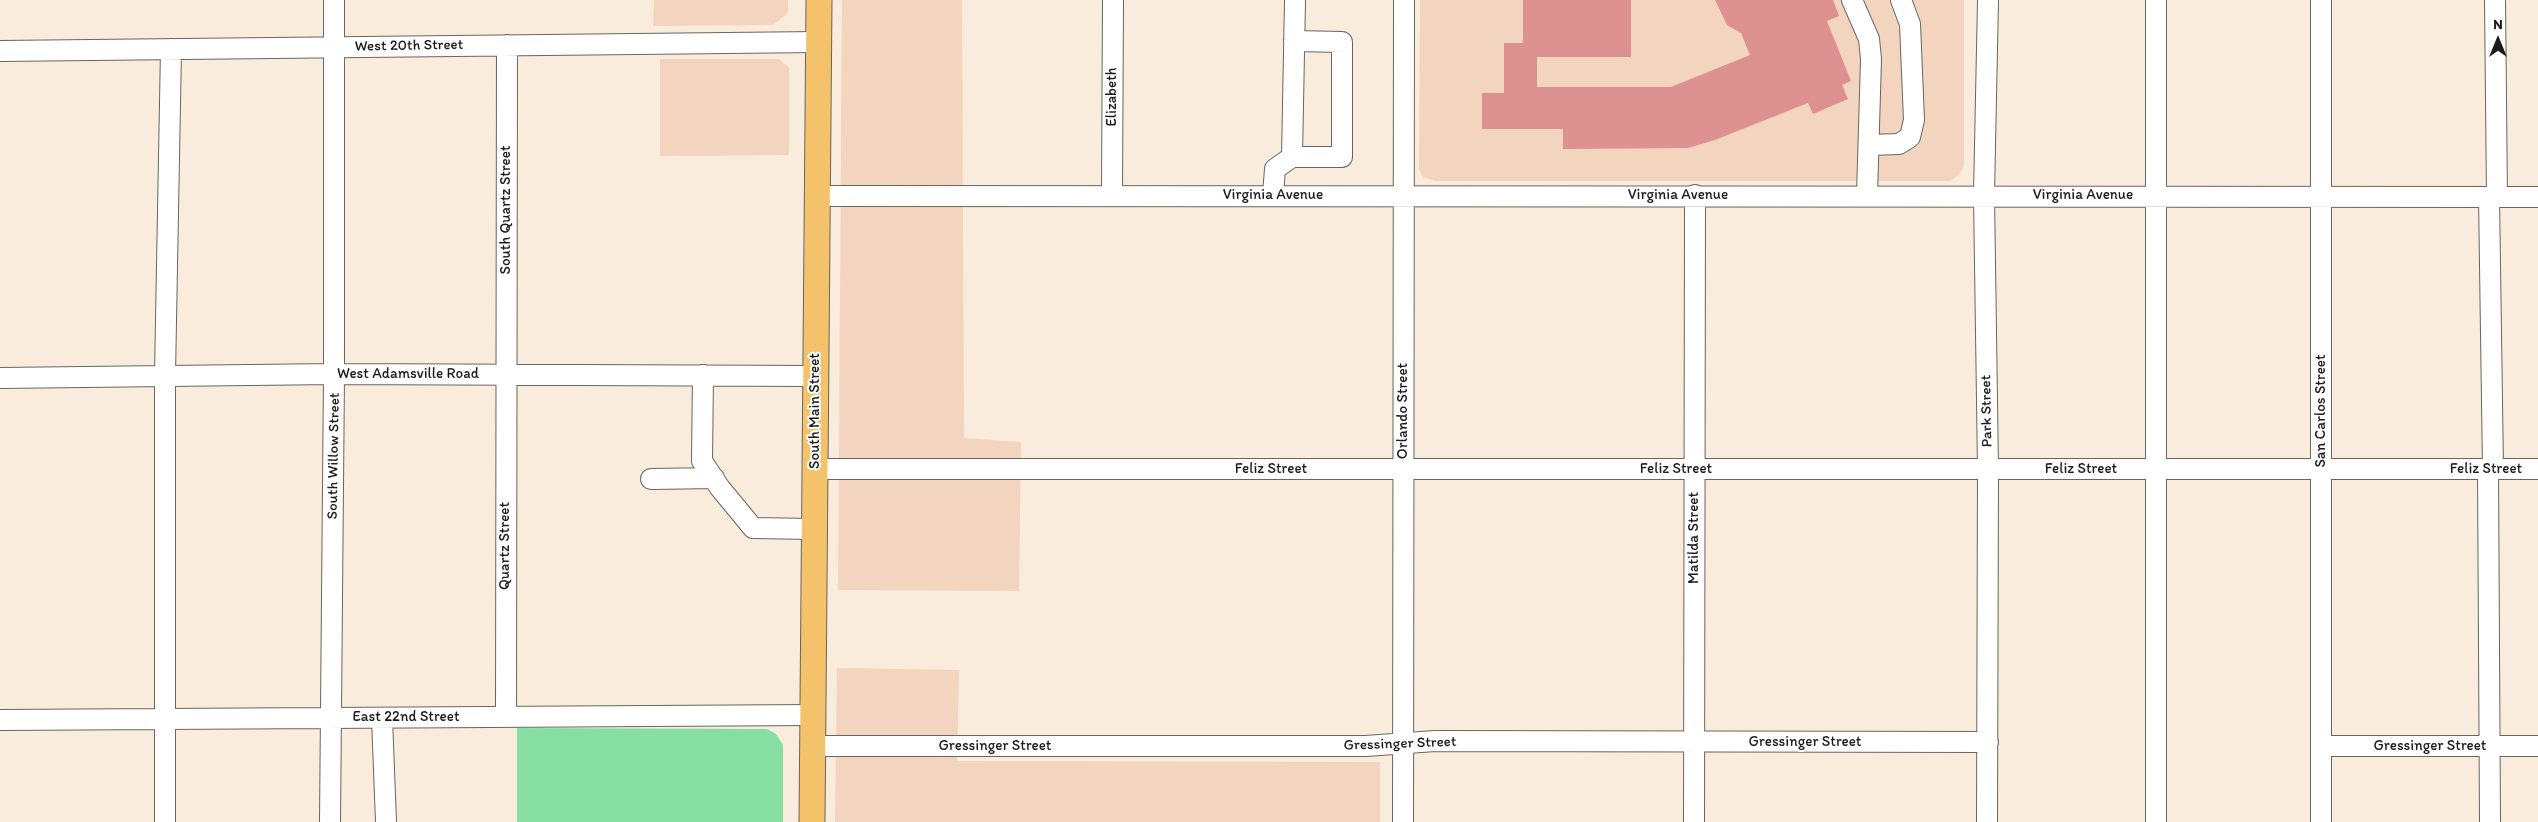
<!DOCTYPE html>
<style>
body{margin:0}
#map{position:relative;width:2538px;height:822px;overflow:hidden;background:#f9ecdc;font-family:Itim,sans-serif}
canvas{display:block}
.north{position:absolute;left:2473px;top:15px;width:50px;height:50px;-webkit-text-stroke:4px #fff;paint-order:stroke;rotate:0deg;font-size:14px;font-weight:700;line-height:20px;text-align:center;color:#1c1c1c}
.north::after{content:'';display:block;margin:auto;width:18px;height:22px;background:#1c1c1c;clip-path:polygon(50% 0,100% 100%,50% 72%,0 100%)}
</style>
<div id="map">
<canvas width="2538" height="822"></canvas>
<div class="north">N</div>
</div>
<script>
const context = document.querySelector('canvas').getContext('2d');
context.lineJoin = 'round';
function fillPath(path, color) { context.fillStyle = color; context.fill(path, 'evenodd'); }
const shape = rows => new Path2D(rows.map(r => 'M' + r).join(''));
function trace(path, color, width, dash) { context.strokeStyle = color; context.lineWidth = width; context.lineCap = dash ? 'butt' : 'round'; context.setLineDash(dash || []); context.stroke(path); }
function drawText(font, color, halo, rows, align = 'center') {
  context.font = font + ' Itim,sans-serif'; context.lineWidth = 4; context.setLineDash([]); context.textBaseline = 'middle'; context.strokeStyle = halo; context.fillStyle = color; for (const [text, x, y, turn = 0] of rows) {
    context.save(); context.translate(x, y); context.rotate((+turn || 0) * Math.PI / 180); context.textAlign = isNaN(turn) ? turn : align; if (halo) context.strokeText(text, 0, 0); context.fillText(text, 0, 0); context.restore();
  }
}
fillPath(shape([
 [654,0,788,0,788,13,773,25,653,26],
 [842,0,962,0,964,438,1021,442,1019,591,838,590],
 [1420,0,1964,0,1964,166,1959,175,1950,181,1435,181,1423,177,1419,169],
 [660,59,779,59,789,68,789,155,660,156],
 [837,668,959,670,957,761,1380,762,1380,822,835,822]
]), '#f3d4bf');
fillPath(shape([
 [517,728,767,729,776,734,783,745,783,822,517,822]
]), '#87dea2');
fillPath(shape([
 [1523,0,1631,0,1631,57,1537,57,1537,87,1671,87,1750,55,1741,33,1727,25,1715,0,1833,0,1839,16,1827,21,1851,81,1842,85,1848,99,1813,114,1808,103,1715,140,1688,148,1563,149,1563,129,1482,129,1482,93,1504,93,1504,43,1523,43]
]), '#dd9190');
const minor = shape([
 [1852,0,1869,39,1871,59,1867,195],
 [2156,0,2156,822],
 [2495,0,2497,197],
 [1294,41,1342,42,1342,157,1292,157,1295,0],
 [0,51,818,42],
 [1869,145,1899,144,1910,137,1914,120,1910,24,1901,0],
 [1112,195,1113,0],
 [1273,195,1275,169,1292,157],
 [817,196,2538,197],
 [2489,197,2493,469],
 [703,375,702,461,720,488,753,528,814,529],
 [0,378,334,374,816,376],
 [815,469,2538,469],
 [2488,469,2490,822],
 [651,479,714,478],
 [506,717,507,45],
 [382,718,386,822],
 [0,720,813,715],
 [813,746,1366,746,1435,741,1988,742],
 [2321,746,2538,746],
 [165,822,165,375,171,49],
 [330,822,334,374,334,0],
 [1403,822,1404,0],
 [1694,822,1695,195],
 [1987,822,1988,469,1984,195,1988,0],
 [2321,822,2321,0]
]);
const major = shape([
 [812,822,819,0]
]);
trace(minor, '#69655f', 22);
trace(major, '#69655f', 27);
trace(minor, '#fff', 20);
trace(major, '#f4c26a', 25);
drawText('15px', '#1c1c1c', '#fff', [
 ["West 20th Street",409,46,-1],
 ["Elizabeth",1112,97,-90],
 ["Virginia Avenue",1273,195],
 ["Virginia Avenue",1678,195],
 ["Virginia Avenue",2083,195],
 ["South Quartz Street",506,210,-90],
 ["West Adamsville Road",408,374],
 ["South Main Street",815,411,-90],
 ["Orlando Street",1403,411,-90],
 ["Park Street",1987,411,-91],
 ["San Carlos Street",2321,411,-90],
 ["South Willow Street",334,456,-89],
 ["Feliz Street",1271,469],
 ["Feliz Street",1676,469],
 ["Feliz Street",2081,469],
 ["Feliz Street",2486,469],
 ["Matilda Street",1694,538,-90],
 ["Quartz Street",505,546,-90],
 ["East 22nd Street",406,717],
 ["Gressinger Street",1805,742],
 ["Gressinger Street",1400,744,-2],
 ["Gressinger Street",995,746],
 ["Gressinger Street",2430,746]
]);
</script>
